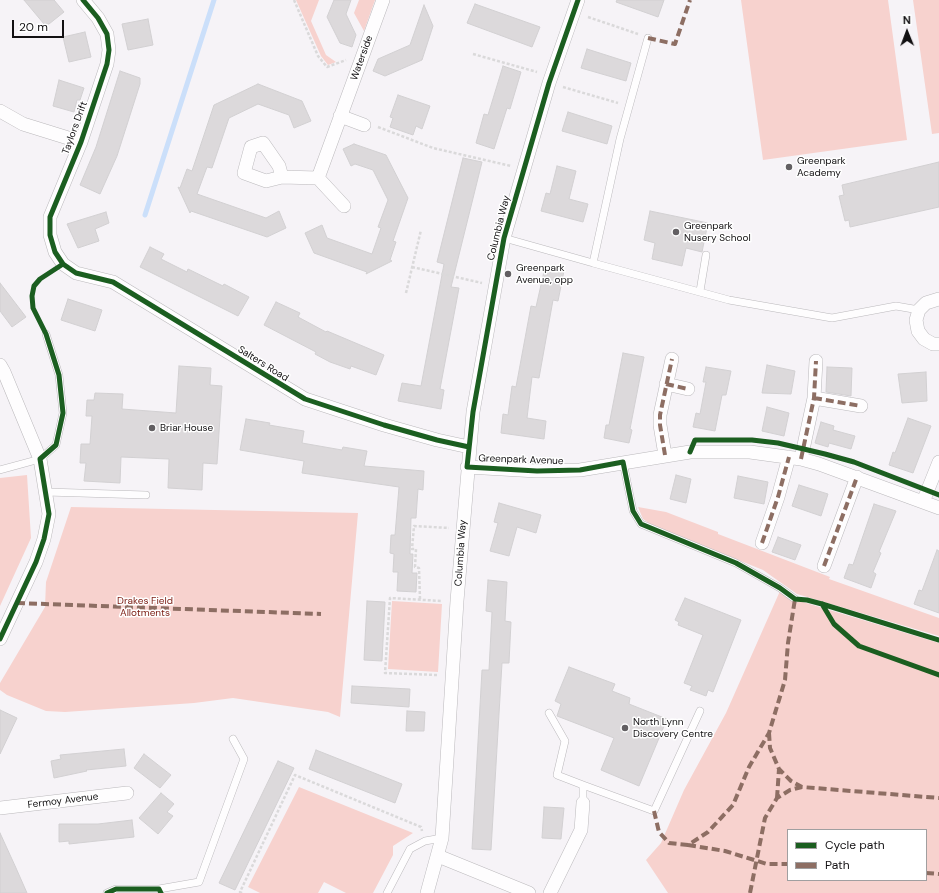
<!DOCTYPE html>
<style>
body{margin:0}
#map{position:relative;width:939px;height:893px;overflow:hidden;background:#f6f3f7;font-family:"DM Sans",sans-serif}
canvas{display:block}
.legend{position:absolute;left:787px;top:829px;width:140px;height:52px;box-sizing:border-box;background:#fff;border:1px solid #a09fa0;margin:0;padding:5px 7px;list-style:none;font-size:12px;color:#121012}
.legend li{display:flex;align-items:center;gap:8px;height:20px}
.legend b{width:20px;border:1px solid #a09fa0}
.north{position:absolute;left:887px;top:12px;width:40px;height:40px;-webkit-text-stroke:3px #fff;paint-order:stroke;rotate:359deg;font-size:11px;font-weight:700;line-height:16px;text-align:center;color:#121012}
.north::after{content:'';display:block;margin:auto;width:14px;height:18px;background:#121012;clip-path:polygon(50% 0,100% 100%,50% 72%,0 100%)}
.scale{position:absolute;left:12px;top:20px;width:52px;height:18px;box-sizing:border-box;border:2px solid #121012;border-top:0;padding-left:5px;font-size:12px;line-height:14px;white-space:nowrap;color:#121012;-webkit-text-stroke:3px #fff;paint-order:stroke}
</style>
<div id="map">
<canvas width="939" height="893"></canvas>
<ul class="legend">
<li><b style="height:5px;background:#1b5e20"></b>Cycle path</li>
<li><b style="height:5px;background:#8d6e63"></b>Path</li>
</ul>
<div class="north">N</div>
<div class="scale">20 m</div>
</div>
<script>
const context = document.querySelector('canvas').getContext('2d');
context.lineJoin = 'round';
function fillPath(path, color) { context.fillStyle = color; context.fill(path, 'evenodd'); }
const shape = rows => new Path2D(rows.map(r => 'M' + r).join(''));
function trace(path, color, width, dash) { context.strokeStyle = color; context.lineWidth = width; context.lineCap = dash ? 'butt' : 'round'; context.setLineDash(dash || []); context.stroke(path); }
function drawText(font, color, halo, rows, align = 'center') {
  context.font = font + ' "DM Sans",sans-serif'; context.lineWidth = 3; context.setLineDash([]); context.textBaseline = 'middle'; context.strokeStyle = halo; context.fillStyle = color; for (const [text, x, y, turn = 0] of rows) {
    context.save(); context.translate(x, y); context.rotate((+turn || 0) * Math.PI / 180); context.textAlign = isNaN(turn) ? turn : align; if (halo) context.strokeText(text, 0, 0); context.fillText(text, 0, 0); context.restore();
  }
}
fillPath(shape([
 [296,0,319,0,311,21,326,55,336,62,328,65,321,56],
 [359,0,375,0,364,31,354,13],
 [741,0,888,0,907,140,763,160],
 [913,0,939,0,939,133,932,134],
 [27,475,31,538,0,606,0,478],
 [71,507,358,513,340,717,328,712,233,698,194,703,65,712,46,711,7,695,0,690,0,683,45,607,46,582],
 [638,507,666,512,718,532,718,534,830,577,829,579,939,618,939,636,797,594,763,570,650,524,643,519],
 [780,591,803,602,939,643,939,893,668,893,646,860,661,843,684,790,726,713],
 [788,830,926,830,926,880,788,880],
 [392,601,442,604,438,672,388,669],
 [299,787,413,833,393,846,393,855,373,893,346,893,324,882,318,893,260,893,248,887]
]), '#f7d2ce');
trace(shape([
 [145,215,214,0]
]), '#cbdffa', 5);
const building = shape([
 [24,0,54,0,64,12,49,24,44,24,24,0],
 [334,0,351,0,346,14,356,35,352,47,340,43,327,17,334,0],
 [617,0,664,0,658,17,616,2,617,0],
 [475,4,540,27,532,47,467,23,475,4],
 [424,5,433,26,422,60,385,76,373,71,378,59,410,45,424,5],
 [148,19,153,45,128,50,122,24,148,19],
 [85,32,91,57,69,62,63,37,85,32],
 [587,49,631,63,626,81,581,68,587,49],
 [503,66,521,72,510,109,507,108,494,149,476,143,484,114,488,115,503,66],
 [120,71,140,78,140,84,117,156,100,194,80,185,96,147,120,71],
 [59,80,84,88,80,100,77,100,74,112,53,106,59,80],
 [258,84,302,101,311,121,294,128,289,115,258,104,229,118,212,168,207,167,197,194,266,218,279,211,286,228,267,237,191,211,190,213,178,187,180,188,187,169,192,171,214,105,258,84],
 [398,95,430,106,422,129,416,126,413,135,390,127,393,118,390,117,398,95],
 [568,112,612,126,607,144,562,131,568,112],
 [354,144,386,155,408,198,393,241,396,242,390,260,392,261,366,274,367,272,314,253,305,233,322,225,327,238,372,254,381,228,378,227,388,200,373,170,355,164,351,166,343,149,354,144],
 [463,158,482,162,451,287,459,288,440,389,444,390,441,409,398,401,402,383,421,386,444,264,437,262,463,158],
 [939,162,939,207,850,227,849,220,845,221,839,196,844,195,842,185,939,162],
 [557,166,576,171,569,199,588,204,583,222,541,211,546,193,550,194,557,166],
 [650,211,708,223,702,252,686,248,682,266,652,259,655,243,644,240,650,211],
 [106,212,109,223,95,229,99,241,78,248,67,224,106,212],
 [150,247,164,254,161,259,187,272,188,269,223,286,224,284,249,297,238,316,140,267,150,247],
 [545,267,564,271,558,301,553,300,539,378,532,377,527,418,546,421,544,439,501,433,503,414,508,415,512,386,516,387,531,306,536,307,545,267],
 [0,283,26,317,12,327,0,311,0,283],
 [68,299,102,310,95,331,61,320,68,299],
 [276,302,300,313,298,317,326,332,327,331,384,355,376,375,351,366,350,369,330,362,315,354,316,352,264,325,276,302],
 [623,353,644,357,630,429,632,430,629,443,604,438,606,425,609,425,623,353],
 [767,365,795,371,791,394,762,393,767,365],
 [179,366,211,368,210,385,222,386,217,464,203,463,202,490,168,488,169,459,121,457,120,483,84,481,86,463,80,463,81,444,90,444,92,416,86,416,87,400,94,400,95,393,123,394,122,409,176,413,179,366],
 [706,367,731,371,726,395,722,395,715,431,693,427,696,413,700,414,706,382,703,382,706,367],
 [827,367,852,368,851,396,826,392,827,367],
 [926,372,927,401,902,403,898,374,926,372],
 [767,407,789,413,784,436,762,431,767,407],
 [908,418,931,426,913,473,889,465,893,452,895,453,908,418],
 [246,419,270,423,269,425,304,431,302,443,342,450,343,447,367,451,364,466,424,471,423,490,418,489,416,518,411,518,410,554,413,554,412,573,417,573,416,592,397,591,398,572,393,572,394,554,390,553,391,535,395,535,399,487,302,473,304,461,240,450,246,419],
 [821,422,834,426,833,430,855,436,851,449,829,443,828,447,815,443,821,422],
 [676,475,691,479,686,503,670,499,676,475],
 [738,476,768,482,764,504,734,498,738,476],
 [799,485,828,494,821,516,792,506,799,485],
 [499,503,541,515,536,533,517,527,509,556,490,551,498,523,494,522,499,503],
 [874,504,896,511,879,552,881,553,873,572,876,574,871,588,844,578,849,564,853,565,874,504],
 [778,537,801,545,795,560,772,552,778,537],
 [937,550,939,551,939,613,914,604,919,590,922,591,937,550],
 [488,580,507,582,505,621,511,622,509,663,502,663,491,850,472,849,482,670,489,670,492,612,486,611,488,580],
 [685,598,741,620,713,692,708,690,706,696,690,690,692,686,684,683,703,635,678,625,679,622,675,620,685,598],
 [367,601,385,602,382,661,364,660,367,601],
 [569,667,615,684,612,691,630,698,629,704,667,719,639,786,601,770,614,738,557,716,561,704,555,701,569,667],
 [352,686,410,689,409,707,351,703,352,686],
 [0,710,17,718,0,754,0,710],
 [407,711,425,712,424,731,406,731,407,711],
 [124,749,126,766,86,770,87,771,54,778,51,761,61,759,60,755,124,749],
 [316,750,402,784,395,803,309,769,316,750],
 [144,754,171,775,160,788,134,768,144,754],
 [278,761,294,768,235,890,219,883,278,761],
 [161,793,174,804,167,812,173,816,158,834,139,818,161,793],
 [544,807,564,808,561,839,542,838,544,807],
 [132,820,134,837,69,844,69,841,59,842,59,824,98,824,132,820],
 [0,833,16,868,27,893,0,893,0,833]
]);
fillPath(building, '#dcd9db');
trace(building, '#d2d0d2', 1);
const service = shape([
 [504,238,593,263,620,139,648,38],
 [593,263,729,300,832,318,896,306,919,310],
 [700,291,706,255],
 [623,462,633,511,641,524,736,563,780,588,795,599],
 [0,470,40,459,56,445,63,413,59,375,46,334],
 [46,492,146,495],
 [549,713,565,741,557,775,583,785],
 [583,803,583,785,654,811,700,711],
 [107,893,116,889,159,889,199,882,244,759,233,739],
 [387,893,410,849,425,841,442,838]
]);
const minor = shape([
 [83,0,98,18,107,34,109,50,107,64,81,142,50,217,50,235,55,252,63,264,76,273,113,282,305,399,384,425,437,440,469,447],
 [0,111,23,124,81,142],
 [340,116,364,125],
 [263,143,279,166,282,177,266,181,244,173,251,147,263,143],
 [282,177,318,178,383,0],
 [318,178,344,206],
 [939,299,926,303,919,310,916,320,918,331,924,339,933,344,939,344],
 [0,365,4,372,40,459,49,514,44,539,36,562,0,639],
 [666,384,688,389],
 [814,398,861,406],
 [665,455,660,425,660,415,672,359],
 [801,459,814,398,816,361],
 [467,467,537,471,580,470,690,452,750,452,801,459,819,464,939,508],
 [923,502,939,462],
 [762,543,778,497,789,457],
 [824,566,857,477],
 [0,808,127,793],
 [438,856,529,893],
 [427,893,442,838,457,601,473,412,504,238,549,83,578,0],
 [550,893,581,830,583,803]
]);
trace(service, '#bbb9bc', 8);
trace(minor, '#bbb9bc', 14);
trace(shape([
 [294,0,318,56,327,67,346,60],
 [588,17,638,34],
 [473,54,537,72],
 [563,87,618,103],
 [378,127,433,148,511,166],
 [412,267,482,283],
 [406,293,421,230],
 [420,599,419,568,415,567,416,549,412,549,414,526,449,528],
 [437,675,385,673,390,598,442,601],
 [242,893,240,892,295,775,421,827,422,831]
]), '#dad9da', 2.5, [3, 2]);
trace(service, '#fefdfe', 7);
trace(minor, '#fefdfe', 13);
trace(shape([
 [648,38,675,44,690,0],
 [666,384,688,389],
 [814,398,861,406],
 [665,455,660,425,660,415,672,359],
 [801,459,814,398,816,361],
 [762,543,778,497,789,457],
 [824,566,857,477],
 [17,603,321,614],
 [769,733,770,748,779,769,791,781,802,787,939,798],
 [777,798,779,769],
 [654,811,659,832,669,843,688,845,708,832,733,805,749,767,769,733,785,680,788,643,795,599],
 [688,845,725,851,767,864,788,864],
 [926,873,939,874],
 [750,893,765,818,777,798,790,790,802,787]
]), '#8d6e63', 4, [8, 4]);
trace(shape([
 [83,0,98,18,107,34,109,50,107,64,81,142,50,217,50,235,55,252,63,264,76,273,113,282,305,399,384,425,437,440,469,447],
 [578,0,549,83,504,238,473,412,467,467,537,471,580,470,623,462,633,511,641,524,736,563,780,588,795,599,807,600,822,604,939,640],
 [690,452,695,440,752,440,778,443,825,454,854,462,939,495],
 [822,604,834,624,859,646,939,675],
 [0,639,36,562,44,539,49,514,40,459,56,445,63,413,59,375,46,334,33,308,32,296,34,286,40,279,63,264],
 [107,893,116,889,159,889,161,893]
]), '#1b5e20', 5);
for (const [x, y, r, color] of [
 [789,167,4,"#625f62"],
 [676,232,4,"#625f62"],
 [508,274,4,"#625f62"],
 [152,428,4,"#625f62"],
 [625,728,4,"#625f62"]
]) { const dot = new Path2D(); dot.arc(x, y, r, 0, 2 * Math.PI); context.fillStyle = color; context.fill(dot); trace(dot, '#fff', 1.5); }
drawText('10px', '#121012', '#fff', [
 ["Waterside",362,58,-70],
 ["Taylors Drift",75,128,-70],
 ["Columbia Way",499,228,-76],
 ["Salters Road",263,364,32],
 ["Greenpark Avenue",521,460,2],
 ["Columbia Way",461,553,-86],
 ["Fermoy Avenue",63,801,-7]
]);
drawText('10px', '#121012', '#fff', [
 ["Greenpark",797,161],
 ["Academy",797,173],
 ["Greenpark",684,226],
 ["Nusery School",684,238],
 ["Greenpark",516,268],
 ["Avenue, opp",516,280],
 ["Briar House",160,428],
 ["North Lynn",633,722],
 ["Discovery Centre",633,734]
], 'left');
drawText('10px', '#7b1c12', '#fff', [
 ["Drakes Field",145,601],
 ["Allotments",145,613]
]);
</script>
